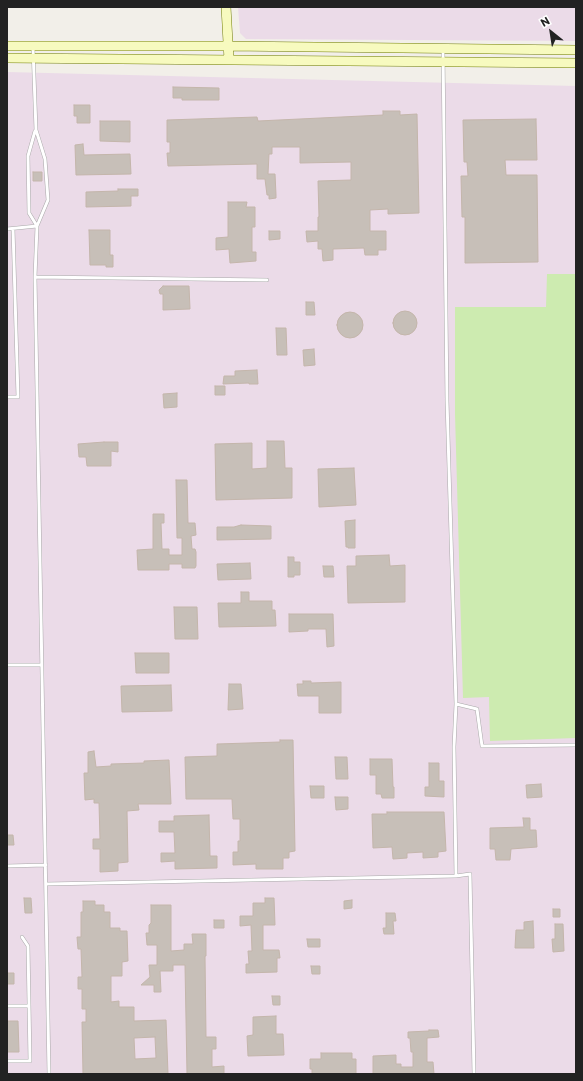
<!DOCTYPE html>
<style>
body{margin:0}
#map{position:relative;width:583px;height:1081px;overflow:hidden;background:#f2efe9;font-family:Commissioner,sans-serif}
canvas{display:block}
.frame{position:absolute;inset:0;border:8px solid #222;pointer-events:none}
.north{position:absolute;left:531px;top:12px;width:40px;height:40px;-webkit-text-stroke:3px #fff;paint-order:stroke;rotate:330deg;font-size:11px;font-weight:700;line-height:16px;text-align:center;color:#222}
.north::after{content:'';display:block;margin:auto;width:14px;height:18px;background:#222;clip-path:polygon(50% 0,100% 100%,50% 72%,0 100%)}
</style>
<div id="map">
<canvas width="583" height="1081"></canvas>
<div class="frame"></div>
<div class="north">N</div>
</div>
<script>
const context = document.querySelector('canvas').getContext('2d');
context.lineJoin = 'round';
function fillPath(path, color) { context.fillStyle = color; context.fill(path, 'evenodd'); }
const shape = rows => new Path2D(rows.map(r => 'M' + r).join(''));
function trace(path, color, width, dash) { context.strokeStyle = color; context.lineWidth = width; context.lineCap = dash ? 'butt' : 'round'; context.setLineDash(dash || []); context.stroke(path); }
fillPath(shape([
 [238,7,576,7,576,41,246,39,240,33],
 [7,72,576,86,576,1074,7,1074]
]), '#ebdbe8');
fillPath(shape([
 [547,274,576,274,576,738,490,741,489,697,463,698,455,414,455,307,546,307]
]), '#cdebb0');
const building = shape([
 [173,87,219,88,219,100,182,100,182,98,173,98,173,87],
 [74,105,90,105,90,123,77,123,77,116,74,116,74,105],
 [383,111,400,111,400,115,417,114,419,213,388,214,388,209,370,210,370,231,386,231,386,250,378,250,378,255,365,255,364,248,333,249,333,260,323,261,322,249,318,249,318,241,307,242,306,231,318,231,318,217,319,217,318,181,351,180,351,162,300,163,300,147,272,147,272,154,269,154,268,174,275,174,276,195,276,198,269,199,269,195,267,195,265,179,257,179,257,164,168,166,167,153,170,153,170,142,167,142,167,120,257,117,258,121,383,115,383,111],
 [536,119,537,160,505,160,506,175,537,175,538,262,465,263,465,217,462,217,461,176,468,176,467,162,464,162,463,120,536,119],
 [100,121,130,121,130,142,100,141,100,121],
 [83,144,84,155,130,154,131,174,76,175,75,145,83,144],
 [33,172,42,172,42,181,33,181,33,172],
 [118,189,138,189,138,196,131,196,131,206,86,207,86,192,118,191,118,189],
 [228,202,247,202,246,207,255,207,255,227,252,227,252,252,256,252,256,261,230,263,229,249,216,250,216,238,228,237,228,202],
 [89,230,110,230,110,255,113,255,113,267,106,267,106,265,90,265,89,230],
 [269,231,280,231,280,239,269,240,269,231],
 [163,286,189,286,190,309,163,310,163,294,160,294,159,290,163,286],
 [306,302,314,302,315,315,306,315,306,302],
 '393 323a12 12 0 1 1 24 0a12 12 0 1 1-24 0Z',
 '337 325a13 13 0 1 1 26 0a13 13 0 1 1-26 0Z',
 [276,328,286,328,287,355,277,355,276,328],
 [314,349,315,365,304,366,303,350,314,349],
 [257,370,258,384,249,384,249,383,223,384,224,376,235,376,235,371,257,370],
 [215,386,225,386,225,395,215,395,215,386],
 [177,393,177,407,164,408,163,394,177,393],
 [267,441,284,441,285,468,292,468,292,498,216,500,215,444,252,443,252,469,267,468,267,441],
 [104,442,118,442,118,452,111,451,111,466,87,466,86,457,79,457,78,444,104,442],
 [354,468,356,505,319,507,318,469,354,468],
 [176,480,187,480,188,523,195,523,196,535,191,536,192,549,195,549,196,552,196,566,195,568,182,568,182,564,169,564,169,570,138,570,137,550,153,549,153,514,164,514,164,523,161,523,162,549,169,549,169,555,182,555,182,538,177,538,176,480],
 [355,520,355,548,348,548,348,547,346,547,345,521,355,520],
 [241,525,271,526,271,539,217,540,217,527,234,527,241,525],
 [389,555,390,566,405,565,405,602,348,603,347,566,356,566,356,556,389,555],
 [288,557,294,557,294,562,300,562,300,575,294,575,294,577,288,577,288,557],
 [250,563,251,579,218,580,217,564,250,563],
 [323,566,333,566,334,577,324,577,323,566],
 [241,592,249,592,249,601,272,601,272,610,275,610,276,626,219,627,218,603,241,603,241,592],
 [174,607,197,607,198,639,175,639,174,607],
 [289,614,333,614,334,646,327,647,326,629,308,629,308,631,289,632,289,614],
 [135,653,169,653,169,673,136,673,135,653],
 [303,681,311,681,311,683,341,682,341,713,319,713,319,696,298,696,297,684,303,684,303,681],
 [229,684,241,684,243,709,228,710,229,684],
 [171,685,172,711,122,712,121,686,171,685],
 [280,740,293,740,295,851,289,852,289,858,283,858,283,869,256,869,256,864,233,865,233,852,238,852,238,841,240,841,240,819,233,819,232,799,186,799,185,757,217,756,217,744,280,742,280,740],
 [94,751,96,767,111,766,111,764,144,763,144,761,169,760,171,804,138,804,139,810,127,811,128,862,118,863,118,871,100,872,100,849,93,849,93,839,100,839,99,803,94,803,94,799,85,800,84,773,88,773,88,752,94,751],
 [335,757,347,757,348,779,336,779,335,757],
 [370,759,392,759,393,787,394,787,394,798,382,798,381,794,376,794,376,775,370,775,370,759],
 [429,763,439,763,439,781,444,781,444,797,425,796,425,787,429,787,429,763],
 [541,784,542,797,527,798,526,785,541,784],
 [310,786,324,786,324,798,311,798,310,786],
 [335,797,348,797,348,809,336,810,335,797],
 [387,812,444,812,446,851,438,852,438,857,423,858,423,852,407,853,407,858,393,859,392,847,373,848,372,814,387,814,387,812],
 [209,815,210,856,217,856,217,868,175,869,175,861,161,862,161,853,175,853,174,832,159,832,159,821,174,821,174,816,209,815],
 [523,818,530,818,530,830,536,830,537,847,511,849,510,860,496,860,495,849,490,849,490,828,524,827,523,818],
 [7,835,13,835,14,845,7,845,7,835],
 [24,898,31,898,32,913,25,913,24,898],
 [265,898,274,898,275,925,263,925,263,950,279,950,280,958,277,958,277,972,246,973,246,964,249,964,248,951,252,951,251,925,240,926,240,916,253,916,253,903,265,903,265,898],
 [352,900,352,908,344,909,344,901,352,900],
 [83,901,95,901,95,905,104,905,104,912,110,912,110,928,120,928,120,931,127,931,128,961,122,962,122,976,111,976,111,1002,119,1001,119,1007,134,1007,134,1021,166,1020,168,1074,83,1074,82,1022,86,1022,86,1009,82,1009,82,989,78,989,78,977,82,977,81,949,78,949,77,937,81,937,81,912,83,912,83,901],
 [155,1037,156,1058,135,1059,134,1038,155,1037],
 [151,905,171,905,171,951,184,950,184,944,193,944,192,934,206,934,206,956,205,956,206,1037,216,1037,216,1049,212,1049,212,1067,224,1066,224,1074,187,1074,185,965,173,965,173,971,160,971,161,992,154,992,154,985,141,985,150,977,149,965,157,965,157,945,147,945,146,933,149,933,149,925,151,923,151,905],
 [553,909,560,909,560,917,553,917,553,909],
 [386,913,395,913,396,921,393,921,394,934,384,934,383,928,386,928,386,913],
 [214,920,224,920,224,928,214,928,214,920],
 [533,921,534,948,515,948,516,930,524,930,524,922,533,921],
 [555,924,563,924,564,951,553,952,552,939,555,939,555,924],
 [307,939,320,939,320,947,308,947,307,939],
 [311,966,320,966,320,974,312,974,311,966],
 [7,973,14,973,14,984,7,984,7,973],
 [272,996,280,996,280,1005,273,1005,272,996],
 [276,1016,276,1034,283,1034,284,1055,248,1056,247,1036,253,1035,253,1017,276,1016],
 [7,1021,18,1021,19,1052,7,1052,7,1021],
 [429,1030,438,1030,439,1037,427,1038,427,1062,433,1062,434,1074,373,1074,373,1056,396,1055,396,1064,401,1064,401,1067,413,1067,413,1052,411,1052,410,1038,408,1038,408,1032,429,1031,429,1030],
 [321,1053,352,1053,352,1059,356,1059,356,1074,312,1074,312,1069,310,1069,310,1059,321,1059,321,1053]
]);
fillPath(building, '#c7bfb8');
trace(building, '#c4b6ab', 1);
const lane = shape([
 [33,48,36,130,45,159,48,200,37,226,35,277,49,1074],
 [443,50,447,401,456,704,454,747,456,876],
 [35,131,28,156,29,213,37,226],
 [7,229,37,226],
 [35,277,267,280],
 [7,397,18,397,13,229],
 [7,665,41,665],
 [456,704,477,709,482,746,576,745],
 [7,866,46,865],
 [46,884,456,876,470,874,474,1074],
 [7,1006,28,1006],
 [7,1061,30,1061,28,946,22,937]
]);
const secondary = shape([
 [226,7,229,60],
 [7,46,228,46,576,50],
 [7,58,576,63]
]);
trace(lane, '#a9a9a9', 4);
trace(secondary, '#707d05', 10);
trace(lane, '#fff', 3);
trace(secondary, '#f7fabf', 9);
</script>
